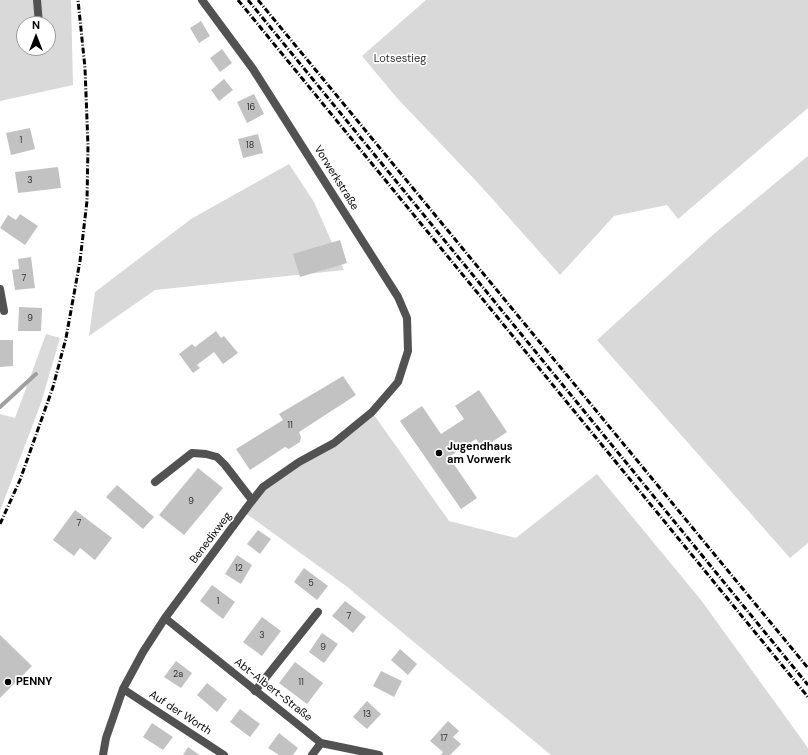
<!DOCTYPE html>
<meta charset="utf-8">
<style>
body{margin:0}
#map{position:relative;width:808px;height:755px;overflow:hidden;background:#fff;font-family:"DM Sans",sans-serif}
canvas{display:block}
.north{position:absolute;left:16px;top:16px;width:40px;height:40px;box-sizing:border-box;background:#fff;border:1px solid #999;border-radius:50%;rotate:0deg;font-size:11px;font-weight:700;line-height:16px;text-align:center;color:#000}
.north::after{content:'';display:block;margin:auto;width:14px;height:18px;background:#000;clip-path:polygon(50% 0,100% 100%,50% 72%,0 100%)}
</style>
<div id="map">
<canvas width="808" height="755"></canvas>
<div class="north">N</div>
</div>
<script>
const context = document.querySelector('canvas').getContext('2d');
context.lineJoin = 'round';
function fillPath(path, color) { context.fillStyle = color; context.fill(path, 'evenodd'); }
const shape = rows => new Path2D(rows.map(r => 'M' + r).join(''));
function trace(path, color, width, dash) { context.strokeStyle = color; context.lineWidth = width; context.lineCap = dash ? 'butt' : 'round'; context.setLineDash(dash || []); context.stroke(path); }
function drawText(font, color, halo, rows, align = 'center') {
  context.font = font + ' "DM Sans",sans-serif'; context.lineWidth = 3.5; context.setLineDash([]); context.textBaseline = 'middle'; context.strokeStyle = halo; context.fillStyle = color; for (const [text, x, y, turn = 0] of rows) {
    context.save(); context.translate(x, y); context.rotate((+turn || 0) * Math.PI / 180); context.textAlign = isNaN(turn) ? turn : align; if (halo) context.strokeText(text, 0, 0); context.fillText(text, 0, 0); context.restore();
  }
}
fillPath(shape([
 [0,0,71,0,73,85,0,101],
 [24,24,48,24,48,48,24,48],
 [426,0,808,0,808,108,678,219,667,205,614,216,560,275,479,184,397,98,362,56],
 [808,156,808,543,790,558,597,340,715,233],
 [289,164,314,202,344,270,155,290,89,336,95,292,191,219],
 [46,334,60,338,41,403,0,511,0,414,15,418],
 [372,412,449,521,516,538,597,474,701,600,808,748,808,755,551,755,346,586,244,512,263,487]
]), '#d9d9d9');
trace(shape([
 [0,407,36,374]
]), '#a0a0a0', 4);
fillPath(shape([
 [201,21,210,36,199,43,190,28],
 [222,49,232,63,220,72,210,58],
 [224,79,233,90,219,101,211,90],
 [254,94,264,114,247,123,237,102],
 [30,128,35,149,11,155,6,133],
 [258,134,263,153,243,158,238,139],
 [58,167,61,188,18,193,15,172],
 [20,214,38,226,25,245,0,228,8,215,16,220],
 [340,240,347,263,300,277,293,254],
 [31,257,35,288,15,290,12,270,19,269,18,259],
 [19,307,42,308,41,331,18,331],
 [216,331,221,338,224,336,238,353,223,364,214,352,197,365,200,368,193,373,179,354,192,344,195,347],
 [0,340,13,340,13,366,0,367],
 [343,376,356,395,299,432,301,437,300,442,289,449,285,447,250,470,236,449,283,420,279,414],
 [479,390,507,432,483,448,476,439,449,457,477,498,461,509,400,421,422,406,441,434,464,419,455,406],
 [198,468,223,488,184,535,159,515],
 [117,485,154,517,143,529,106,497],
 [75,510,112,538,95,560,80,548,74,556,53,540],
 [258,530,271,539,260,554,247,544],
 [237,555,252,565,241,584,225,574],
 [304,568,328,586,317,600,294,582],
 [212,585,235,602,223,619,200,601],
 [345,601,366,617,353,633,332,616],
 [262,617,281,631,262,656,243,642],
 [322,633,338,644,324,663,309,652],
 [0,635,32,666,0,698],
 [400,649,417,664,408,675,391,660],
 [176,661,192,673,181,688,164,677],
 [295,662,323,683,307,704,279,683],
 [381,671,402,681,394,697,373,686],
 [207,683,227,699,217,712,197,695],
 [367,701,381,714,367,729,353,717],
 [240,709,260,724,250,737,230,722],
 [448,721,459,731,453,737,461,744,450,755,441,755,443,752,430,741],
 [152,723,173,737,163,750,143,737],
 [279,733,298,748,293,755,279,755,268,748],
 [188,747,198,754,200,755,183,755]
]), '#c2c2c2');
trace(shape([
 [37,0,39,24],
 [155,482,192,453,206,454,217,457,225,465,252,500],
 [255,691,318,612]
]), '#525252', 8);
trace(shape([
 [0,289,4,311],
 [165,618,321,743,379,755],
 [123,689,224,755],
 [103,755,106,738,123,689,143,652,165,618,248,506,263,487,299,462,334,443,372,412,398,382,408,351,407,318,398,297,253,69,202,0],
 [312,755,321,743]
]), '#525252', 8);
trace(shape([
 [238,0,808,697],
 [248,0,808,685],
 [258,0,808,668],
 [0,524,20,480,53,387,66,338,80,261,87,201,88,146,85,68,78,0]
]), '#000', 3, [6, 2, 1, 2]);
for (const [x, y, r, color] of [
 [439,453,4,"#000"],
 [8,682,4,"#000"]
]) { const dot = new Path2D(); dot.arc(x, y, r, 0, 2 * Math.PI); context.fillStyle = color; context.fill(dot); trace(dot, '#fff', 1.5); }
drawText('9px', '#303030', null, [
 ["16",251,108],
 ["1",21,141],
 ["18",250,146],
 ["3",30,181],
 ["7",24,279],
 ["9",30,319],
 ["11",290,426],
 ["9",191,502],
 ["7",79,524],
 ["12",239,569],
 ["5",311,584],
 ["1",218,602],
 ["7",349,617],
 ["3",262,636],
 ["9",323,648],
 ["2a",178,675],
 ["11",301,683],
 ["13",367,715],
 ["17",444,739]
]);
drawText('11px', '#303030', '#fff', [
 ["Lotsestieg",400,59]
]);
drawText('11px', '#000', '#fff', [
 ["Vorwerkstraße",336,178,58],
 ["Benedixweg",211,538,-53],
 ["Abt-Albert-Straße",273,690,38],
 ["Auf der Worth",180,713,33]
]);
drawText('bold 11px', '#000', '#fff', [
 ["Jugendhaus",447,447],
 ["am Vorwerk",447,460],
 ["PENNY",16,682]
], 'left');
</script>
